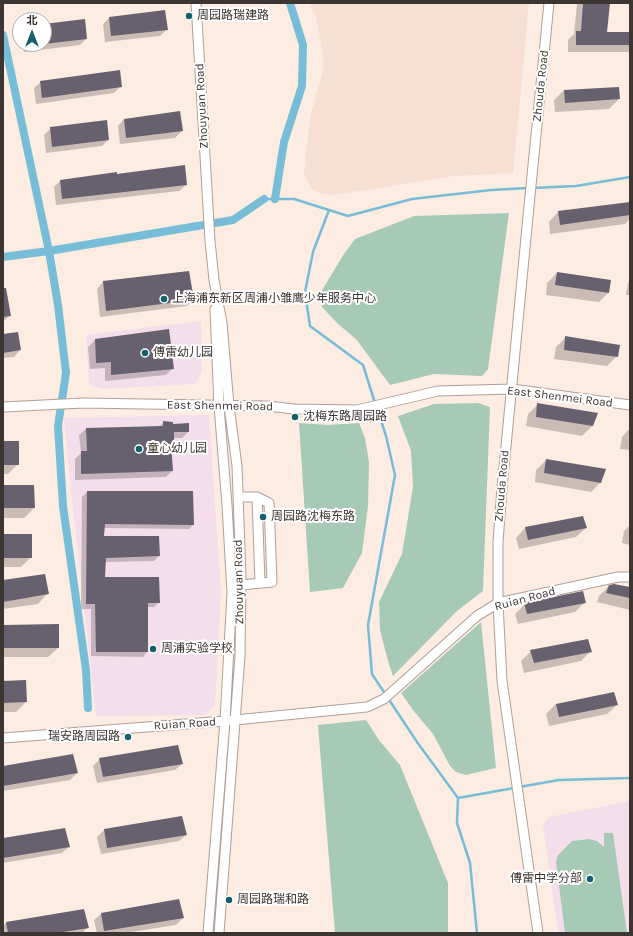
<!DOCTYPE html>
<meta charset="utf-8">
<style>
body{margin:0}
#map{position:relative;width:633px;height:936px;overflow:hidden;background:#fdece2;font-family:Karla,"Noto Sans SC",sans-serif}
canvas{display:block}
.frame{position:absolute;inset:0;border:4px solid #3c3532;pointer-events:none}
.north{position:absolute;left:12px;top:12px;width:40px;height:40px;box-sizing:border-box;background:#fff;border:1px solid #b1aead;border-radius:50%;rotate:0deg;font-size:11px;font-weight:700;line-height:16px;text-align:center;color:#3c3532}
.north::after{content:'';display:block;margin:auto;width:14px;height:18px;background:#16616e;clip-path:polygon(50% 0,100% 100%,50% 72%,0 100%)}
</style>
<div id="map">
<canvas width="633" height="936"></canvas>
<div class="frame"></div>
<div class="north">北</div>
</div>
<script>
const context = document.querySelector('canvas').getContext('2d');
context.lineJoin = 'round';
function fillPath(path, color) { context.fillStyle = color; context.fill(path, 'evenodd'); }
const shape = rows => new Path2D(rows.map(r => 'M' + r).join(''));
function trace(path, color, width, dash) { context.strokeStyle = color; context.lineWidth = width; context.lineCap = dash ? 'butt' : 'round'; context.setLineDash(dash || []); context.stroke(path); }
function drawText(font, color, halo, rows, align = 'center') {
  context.font = font + ' Karla,"Noto Sans SC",sans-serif'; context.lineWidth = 4; context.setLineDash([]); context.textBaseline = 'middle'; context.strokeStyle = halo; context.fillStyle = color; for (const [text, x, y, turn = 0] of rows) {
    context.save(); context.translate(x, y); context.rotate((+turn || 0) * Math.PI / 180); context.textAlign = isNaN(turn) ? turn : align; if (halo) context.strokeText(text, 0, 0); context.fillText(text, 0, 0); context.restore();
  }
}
fillPath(shape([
 [309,3,529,3,513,173,454,176,333,195,320,193,313,190,304,175,310,117,323,71,323,55,316,16]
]), '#f7dfd2');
fillPath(shape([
 [201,321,202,372,195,384,100,389,89,384,86,335],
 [209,415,221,592,215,706,205,715,96,716,70,480,64,418],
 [630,801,630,933,558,933,543,825,549,817]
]), '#f5deeb');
fillPath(shape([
 [509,213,488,369,482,376,434,374,390,385,356,339,338,324,322,307,319,295,344,254,355,239,414,216],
 [478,403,490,407,483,591,457,611,393,676,388,661,380,630,379,602,402,554,413,487,411,451,398,416,434,404],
 [299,423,328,425,359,423,365,438,369,462,368,506,362,553,343,588,310,592],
 [481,622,496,768,466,775,456,772,450,766,433,734,413,710,401,693],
 [366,720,379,740,400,765,448,883,448,933,335,933,318,725],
 [604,833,613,833,627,933,565,933,556,862,558,855,572,841,581,840,588,839,597,841,604,847]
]), '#a7cab6');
fillPath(shape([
 [577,3,609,3,606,33,630,33,630,52,568,52,568,40,574,34],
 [109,18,167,29,160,36,105,42,103,24],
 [44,25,86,39,80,45,24,52,23,44,44,44],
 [41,82,121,86,114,93,36,104,34,88],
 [564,90,619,99,609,109,555,112,554,100],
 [124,119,182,131,175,138,120,144,118,126],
 [51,128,108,140,102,146,46,153,44,135],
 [116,175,186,185,179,191,56,205,54,187,60,181],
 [630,203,630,219,625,224,550,234,549,222,558,212],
 [189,272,193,300,187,306,100,317,97,289,103,282],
 [557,273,609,292,599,302,546,295,547,283],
 [630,280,630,295,626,295,628,283],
 [3,299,10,315,3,322],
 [168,330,173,368,166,375,105,381,105,368,90,369,88,347,95,340],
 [3,335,20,350,14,357,3,358],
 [566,337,617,356,607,366,554,359,556,347],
 [3,375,4,395,3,396],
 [538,404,597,414,592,426,582,436,526,426,528,414],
 [164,422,188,432,182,438,173,438,173,441,170,444,172,471,166,477,75,480,75,459,81,453,79,435,86,429,159,427],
 [630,428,630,450,620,449,622,437],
 [3,443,18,464,8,474,3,474],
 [546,460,601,482,591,492,535,482,536,470],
 [3,486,34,508,24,518,3,518],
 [87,492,193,525,189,529,103,528,103,537,158,537,159,556,154,561,105,562,103,578,159,602,154,607,147,607,147,652,143,657,91,656,91,609,81,609,82,497],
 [630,525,630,545,622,543,624,531],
 [525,528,586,528,576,537,519,549,516,538],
 [3,535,31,557,21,567,3,567],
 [3,581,47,594,38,604,3,609],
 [609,586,630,588,630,610,597,602,599,596],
 [585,602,575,612,518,624,515,614,525,604],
 [3,626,58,648,48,657,3,657],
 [531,651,591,651,581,661,524,673,521,661],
 [3,682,26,702,16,712,3,712],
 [556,704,617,705,607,714,549,726,546,714],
 [100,759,182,764,175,770,97,783,93,766],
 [3,767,77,773,70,780,3,791],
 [181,817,186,835,179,841,101,854,97,837,104,830],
 [3,839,69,847,62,853,3,863],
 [178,900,183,918,176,925,125,933,97,933,94,920,101,914],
 [83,910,88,927,82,933,3,933,3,926,6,923]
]), '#0003');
trace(shape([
 [533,188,576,186,630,177],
 [264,199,294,199,348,216,412,199,491,190,528,188],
 [329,210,313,252,305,292,310,326,363,365,375,403],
 [377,408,386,436,395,475,368,625,372,674,417,742,458,798,457,823,470,863,477,933],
 [519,787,559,780,630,778],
 [458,798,514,788]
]), '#77bdd7', 2.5);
trace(shape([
 [3,35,49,251,58,305,66,373,58,426,63,506,86,670,88,708],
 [275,199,284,142,302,86,303,45,290,3],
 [3,257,49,251,233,220,264,199]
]), '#77bdd7', 8);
fillPath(shape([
 [583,3,610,3,607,32,630,32,630,45,576,45,576,31,581,31],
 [165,10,168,30,111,36,109,17],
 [85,19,87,39,44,44,44,24],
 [120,70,122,87,42,98,40,81],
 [619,87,620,99,565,103,564,90],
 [180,111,183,131,126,138,124,119],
 [107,120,109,140,52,147,50,127],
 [185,165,187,185,62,199,60,180,117,172,117,174],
 [630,202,630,215,560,225,558,211],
 [189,271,194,300,106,311,103,281],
 [557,272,611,280,609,293,555,285],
 [3,288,6,288,11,316,3,317],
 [169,329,174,369,111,375,111,362,96,363,95,339],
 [18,332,21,350,3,353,3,334],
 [565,336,620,345,618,357,564,350],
 [537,403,598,413,593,426,536,417],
 [163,421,173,422,173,424,189,423,189,432,174,432,174,442,171,442,173,471,81,474,81,451,87,451,86,428,163,426],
 [3,441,19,441,19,465,3,465],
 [546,459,606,469,601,483,544,473],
 [3,485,34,485,35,508,3,508],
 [87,491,193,491,194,525,105,524,104,536,159,536,160,556,106,558,105,577,159,577,160,603,148,603,148,652,96,652,95,604,86,604],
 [583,516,587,528,528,540,525,527],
 [3,534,32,534,32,558,3,558],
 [45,574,49,594,3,602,3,580],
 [614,584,630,587,630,598,606,593,609,585],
 [583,591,586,603,527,614,524,603],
 [59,624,59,648,3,648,3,625],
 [588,639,592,652,534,663,530,650],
 [26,680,27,702,3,703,3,681],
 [614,692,618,705,559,717,556,704],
 [178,745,183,764,103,777,99,758],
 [73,754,78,773,3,786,3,766],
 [182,816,187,835,107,848,104,829],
 [65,828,70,847,3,858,3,838],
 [179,899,184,918,104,931,101,913],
 [84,909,89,928,56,933,8,933,6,922]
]), '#67606e');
const minor = shape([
 [196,3,210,241,214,280,222,323,229,406,237,466,241,577,240,656,219,933],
 [3,407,83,403,268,406,294,409,357,410,438,391,512,389,630,405],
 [238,497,257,497,269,503,272,582,241,585],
 [257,497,260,583],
 [3,738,225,721,367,707,384,699,477,616,498,603,618,577,630,577],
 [208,933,225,721,232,593,227,505,219,406,215,309],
 [538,933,502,681,498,603,498,542,502,488,529,206,549,3]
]);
trace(minor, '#af9f96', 11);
trace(minor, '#fff', 9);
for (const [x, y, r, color] of [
 [189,16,4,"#16616e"],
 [164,299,4,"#16616e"],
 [145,353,4,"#16616e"],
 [295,417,4,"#16616e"],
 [139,449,4,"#16616e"],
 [263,517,4,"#16616e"],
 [153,649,4,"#16616e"],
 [128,737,4,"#16616e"],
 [590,879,4,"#16616e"],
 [229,900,4,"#16616e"]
]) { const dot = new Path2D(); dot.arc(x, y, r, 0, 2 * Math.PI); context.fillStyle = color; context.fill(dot); trace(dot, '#fff', 1.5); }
drawText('12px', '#3c3532', '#fff', [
 ["周园路瑞建路",197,16],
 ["上海浦东新区周浦小雏鹰少年服务中心",172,299],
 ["傅雷幼儿园",153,353],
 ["沈梅东路周园路",303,417],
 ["童心幼儿园",147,449],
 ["周园路沈梅东路",271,517],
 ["周浦实验学校",161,649],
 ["瑞安路周园路",120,737,"right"],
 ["傅雷中学分部",582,879,"right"],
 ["周园路瑞和路",237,900]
], 'left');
drawText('12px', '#3c3532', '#fff', [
 ["Zhouda Road",541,86,-84],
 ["Zhouyuan Road",202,106,-93],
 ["East Shenmei Road",560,397,7],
 ["East Shenmei Road",220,406,1],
 ["Zhouda Road",502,486,-85],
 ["Zhouyuan Road",239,582,-91],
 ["Ruian Road",525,599,-15],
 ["Ruian Road",185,724,-4]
]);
</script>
